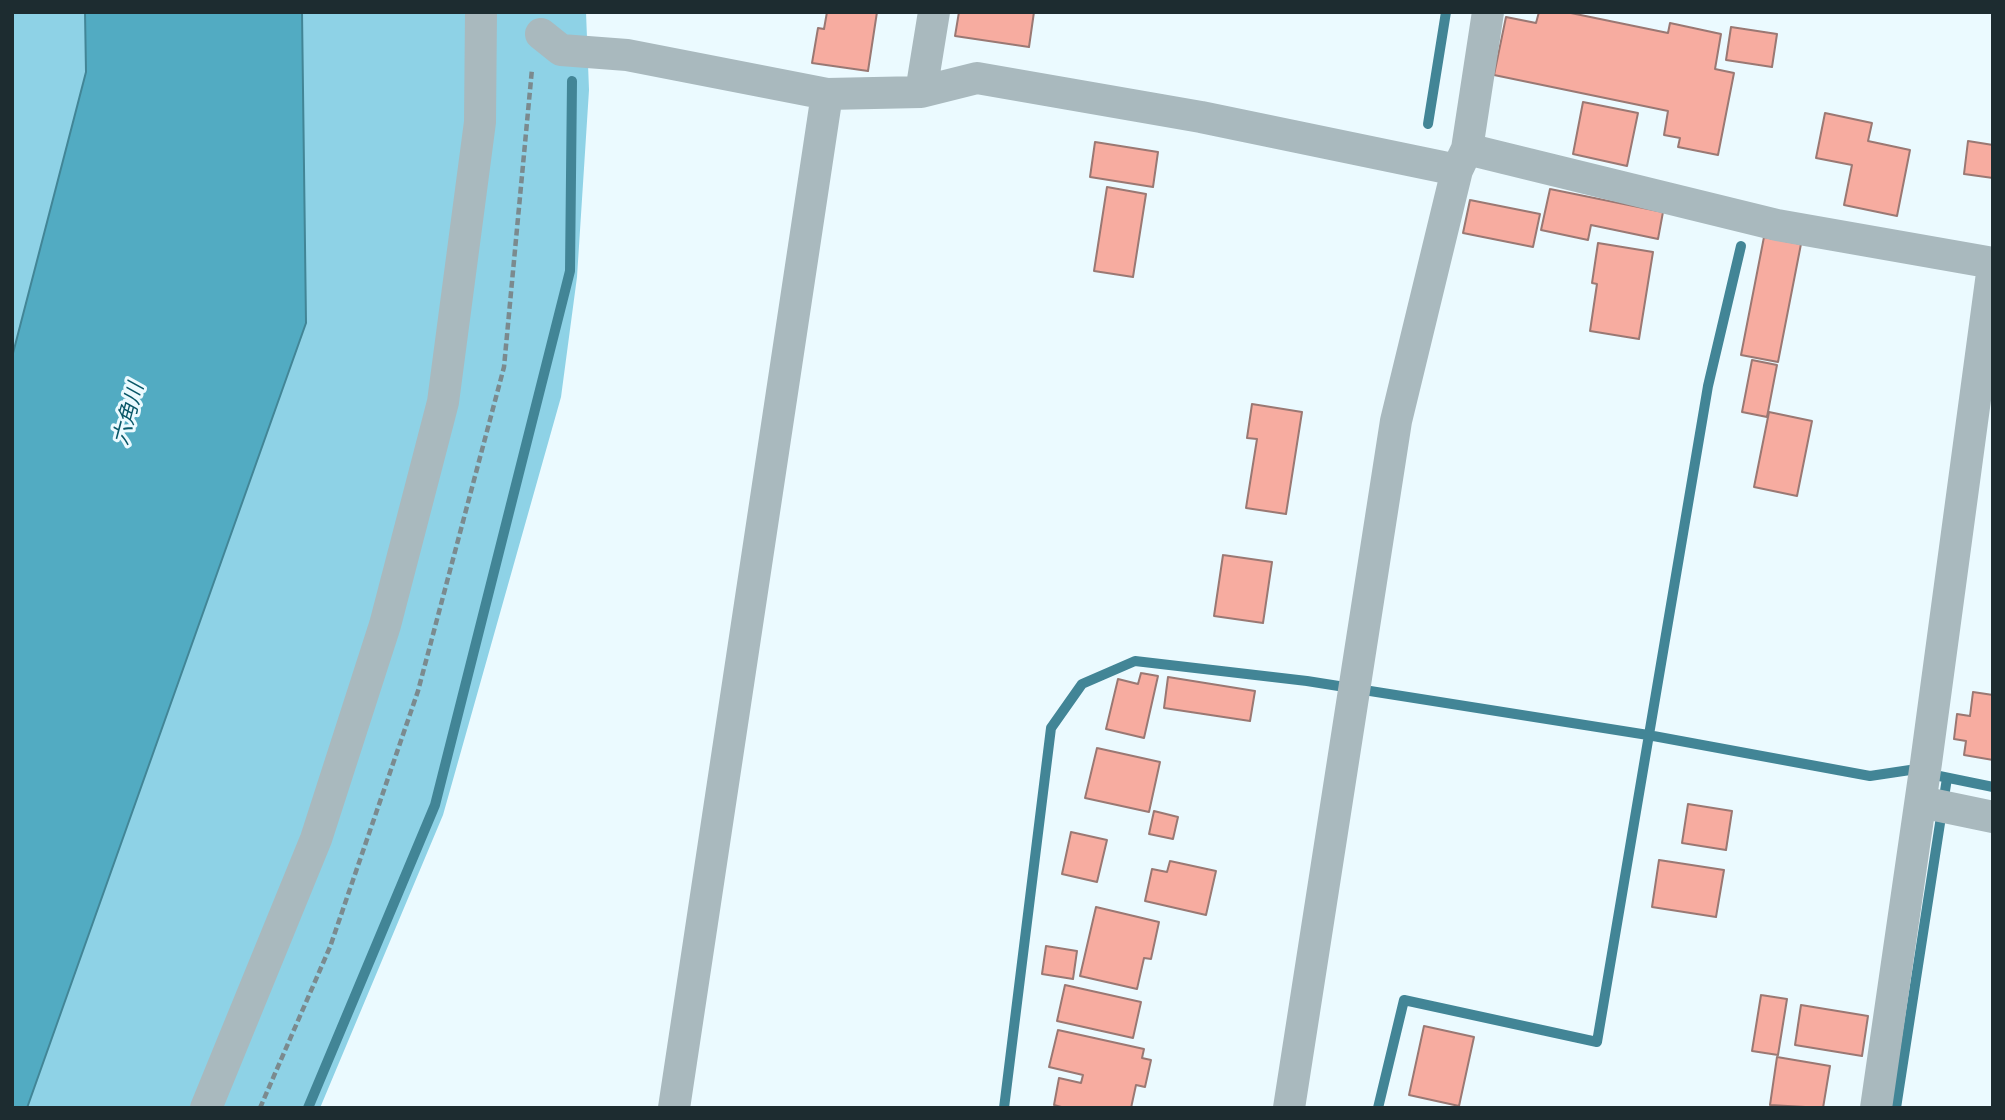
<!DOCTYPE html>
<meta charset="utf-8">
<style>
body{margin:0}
#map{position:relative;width:2005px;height:1120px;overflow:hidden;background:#ebfaff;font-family:Figtree,sans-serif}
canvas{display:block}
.frame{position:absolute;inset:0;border:14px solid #1d2c30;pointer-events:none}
</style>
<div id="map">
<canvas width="2005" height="1120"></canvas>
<div class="frame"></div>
</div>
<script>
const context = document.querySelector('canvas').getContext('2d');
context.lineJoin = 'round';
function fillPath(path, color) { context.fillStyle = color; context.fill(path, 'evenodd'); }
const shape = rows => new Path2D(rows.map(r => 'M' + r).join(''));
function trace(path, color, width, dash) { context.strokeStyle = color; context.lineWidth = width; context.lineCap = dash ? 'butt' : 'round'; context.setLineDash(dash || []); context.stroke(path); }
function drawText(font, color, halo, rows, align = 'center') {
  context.font = font + ' Figtree,"Noto Sans JP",sans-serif'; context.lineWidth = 6; context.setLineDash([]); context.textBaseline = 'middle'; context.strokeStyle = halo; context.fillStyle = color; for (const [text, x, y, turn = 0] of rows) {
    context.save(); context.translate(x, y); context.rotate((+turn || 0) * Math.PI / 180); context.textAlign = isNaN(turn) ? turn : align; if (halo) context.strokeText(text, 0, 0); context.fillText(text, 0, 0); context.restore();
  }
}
fillPath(shape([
 [12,12,85,12,86,72,12,357],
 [302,12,586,12,589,90,577,277,561,397,443,815,320,1108,27,1108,306,323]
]), '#8ed2e6');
const water = shape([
 [85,12,302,12,306,323,27,1108,12,1108,12,357,86,72,85,12]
]);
fillPath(water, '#52abc2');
trace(water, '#428596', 2);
trace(shape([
 [1428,124,1446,12],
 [308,1108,435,805,570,271,572,81],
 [1004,1108,1051,728,1082,684,1135,661,1307,681,1648,735,1870,776,1910,770,1993,787],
 [1378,1108,1404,1000,1597,1042,1708,386,1741,246],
 [1896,1108,1947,778]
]), '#428596', 10);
const building = shape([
 [827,12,877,12,868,71,812,63,818,28,824,29,827,12],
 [959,12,1034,12,1029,47,955,36,959,12],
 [1539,12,1566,12,1668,33,1670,23,1721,34,1715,69,1734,73,1718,155,1678,147,1680,138,1664,135,1668,111,1494,75,1506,17,1536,23,1539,12],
 [1731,27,1777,34,1772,67,1726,60,1731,27],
 [1583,102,1638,113,1627,166,1573,154,1583,102],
 [1825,113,1872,123,1868,141,1910,150,1897,216,1844,205,1852,165,1816,158,1825,113],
 [1968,141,1993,145,1993,178,1964,174,1968,141],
 [1095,142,1158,152,1153,187,1090,177,1095,142],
 [1107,187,1146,194,1133,277,1094,271,1107,187],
 [1550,189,1663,212,1658,239,1591,225,1588,240,1541,230,1550,189],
 [1470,200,1540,214,1533,247,1463,233,1470,200],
 [1764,237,1801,244,1778,362,1741,355,1764,237],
 [1598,243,1653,252,1639,339,1590,331,1597,284,1592,283,1598,243],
 [1752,360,1777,365,1767,417,1742,412,1752,360],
 [1252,404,1302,412,1286,514,1246,508,1257,439,1247,438,1252,404],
 [1769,412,1812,421,1797,496,1754,487,1769,412],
 [1223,555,1272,562,1263,623,1214,616,1223,555],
 [1141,673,1158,676,1144,738,1106,729,1118,679,1138,684,1141,673],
 [1168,677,1255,691,1250,721,1164,708,1168,677],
 [1973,692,1993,695,1993,760,1964,755,1966,741,1954,739,1957,714,1970,716,1973,692],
 [1097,748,1160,762,1149,812,1085,798,1097,748],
 [1688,804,1732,811,1726,850,1682,843,1688,804],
 [1154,811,1178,817,1173,839,1149,834,1154,811],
 [1071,832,1107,840,1097,882,1062,874,1071,832],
 [1659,860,1724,870,1716,917,1652,907,1659,860],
 [1170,861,1216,871,1206,915,1145,901,1152,869,1167,872,1170,861],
 [1096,907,1159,922,1151,959,1144,958,1137,989,1080,976,1096,907],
 [1046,946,1077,951,1073,979,1042,974,1046,946],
 [1065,985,1141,1002,1133,1038,1057,1021,1065,985],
 [1761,995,1787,999,1778,1055,1752,1051,1761,995],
 [1801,1005,1868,1016,1862,1056,1795,1045,1801,1005],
 [1424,1026,1474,1037,1459,1106,1409,1095,1424,1026],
 [1058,1030,1144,1049,1142,1058,1151,1060,1145,1087,1136,1085,1131,1108,1065,1108,1054,1105,1059,1078,1081,1083,1083,1075,1049,1067,1058,1030],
 [1777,1057,1830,1066,1823,1108,1770,1105,1777,1057]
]);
fillPath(building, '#f7aca0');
trace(building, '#9a7873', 2);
trace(shape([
 [260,1108,330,947,418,691,504,367,532,69]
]), '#7b8a8e', 4.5, [7, 3.5]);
trace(shape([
 [541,34,561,50,627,55,827,94,921,92,977,78,1201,117,1457,170],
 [921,92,934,12],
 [1467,149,1777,225,1993,263],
 [1921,802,1993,817],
 [206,1108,316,839,385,625,443,402,480,122,481,12],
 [674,1108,827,94],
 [1289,1108,1396,421,1457,170,1467,149,1488,12],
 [1876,1108,1926,763,1993,266]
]), '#a9b9be', 32);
drawText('italic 21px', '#095768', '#ebfaff', [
 ["六角川",129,414,-75]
]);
</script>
